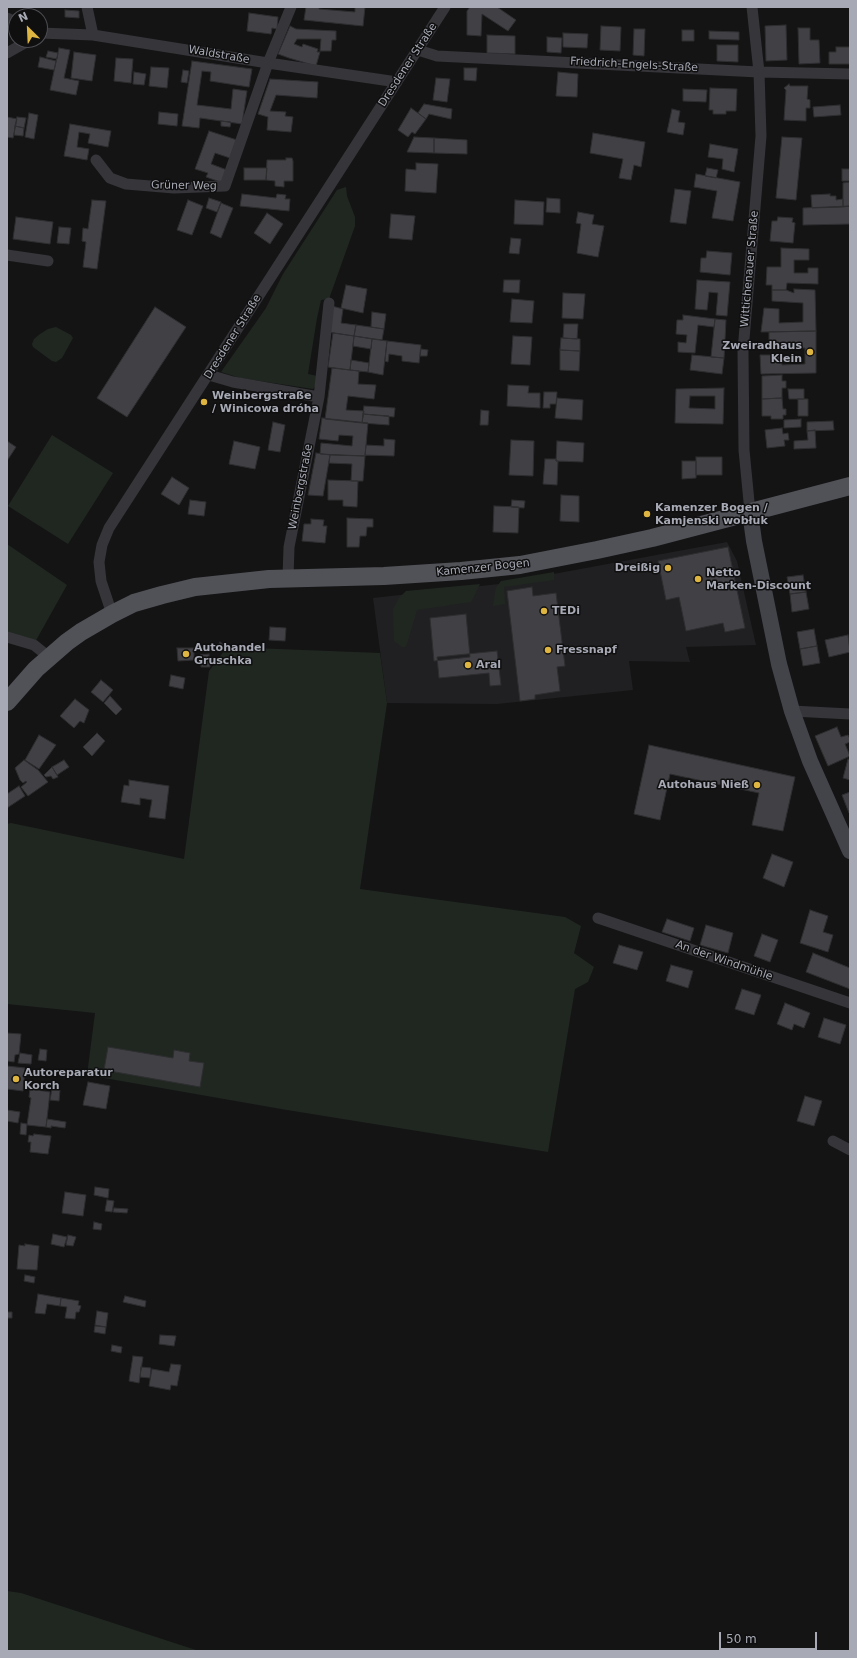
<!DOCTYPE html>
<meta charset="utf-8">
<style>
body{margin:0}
#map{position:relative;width:857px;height:1658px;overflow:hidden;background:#141415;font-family:"DejaVu Sans",sans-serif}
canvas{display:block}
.frame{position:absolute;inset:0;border:8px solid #a7aab4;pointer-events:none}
.north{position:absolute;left:8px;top:8px;width:40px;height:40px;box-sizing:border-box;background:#0f0f10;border:1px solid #4c4d52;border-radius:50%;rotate:336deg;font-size:11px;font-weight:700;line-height:16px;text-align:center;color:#a7aab4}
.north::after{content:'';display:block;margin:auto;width:14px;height:18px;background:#dfb541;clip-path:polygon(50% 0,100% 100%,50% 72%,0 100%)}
.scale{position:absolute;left:719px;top:1632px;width:98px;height:18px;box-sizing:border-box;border:2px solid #a7aab4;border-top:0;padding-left:5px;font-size:12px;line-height:14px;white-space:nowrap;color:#a7aab4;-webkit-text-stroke:3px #0f0f10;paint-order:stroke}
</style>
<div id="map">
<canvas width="857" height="1658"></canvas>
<div class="frame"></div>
<div class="north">N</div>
<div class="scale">50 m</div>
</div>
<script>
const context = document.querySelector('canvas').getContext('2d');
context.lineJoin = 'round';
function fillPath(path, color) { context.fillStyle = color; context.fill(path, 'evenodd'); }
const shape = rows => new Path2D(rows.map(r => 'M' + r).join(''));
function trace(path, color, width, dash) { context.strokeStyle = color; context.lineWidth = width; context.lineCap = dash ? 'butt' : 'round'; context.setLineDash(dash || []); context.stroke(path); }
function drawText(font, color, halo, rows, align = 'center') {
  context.font = font + ' "DejaVu Sans",sans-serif'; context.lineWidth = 3; context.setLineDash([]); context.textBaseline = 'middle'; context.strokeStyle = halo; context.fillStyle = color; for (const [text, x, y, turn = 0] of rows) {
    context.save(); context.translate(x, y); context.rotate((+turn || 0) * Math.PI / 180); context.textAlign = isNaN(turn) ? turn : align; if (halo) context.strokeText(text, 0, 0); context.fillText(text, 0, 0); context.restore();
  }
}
fillPath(shape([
 [727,542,737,561,756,645,686,647,690,662,629,661,633,690,497,704,387,703,373,598,499,584]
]), '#202022');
fillPath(shape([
 [346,187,347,196,355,217,355,226,329,299,321,300,317,318,308,374,317,376,317,384,313,389,240,378,221,372,266,308,283,274,337,190],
 [56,327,71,335,73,338,62,358,56,362,52,361,33,347,32,344,34,339,40,334,48,329],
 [52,435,113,473,68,544,8,506],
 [7,544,67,585,34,644,7,637],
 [554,572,554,580,504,587,505,604,493,606,496,588,501,581],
 [480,584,471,602,417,610,407,644,405,647,402,647,394,641,393,610,399,598,406,591],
 [227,647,380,653,387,703,360,889,565,917,581,926,574,953,594,967,588,982,575,989,548,1152,287,1110,87,1075,95,1013,7,1004,7,824,11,823,184,859,209,671],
 [7,1591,21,1593,199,1651,7,1651]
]), '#202721');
const building = shape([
 [306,7,319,7,319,9,355,12,355,7,365,7,363,26,304,20,306,7],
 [470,7,497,7,516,20,508,31,482,14,481,36,467,35,467,11,470,7],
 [65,10,79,11,79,18,65,17,65,10],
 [249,13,278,17,277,29,272,28,271,34,247,31,249,13],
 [786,25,787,60,766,61,765,26,786,25],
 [290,26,296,29,336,31,336,40,332,40,331,51,320,51,321,39,297,39,294,44,302,47,303,44,318,49,317,52,320,52,316,66,289,58,278,54,290,26],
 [601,26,621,27,620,51,600,50,601,26],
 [798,28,810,28,810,40,819,40,820,63,799,64,798,28],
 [634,29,645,29,644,56,633,55,634,29],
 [682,30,694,30,694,41,682,41,682,30],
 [709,31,739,32,739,40,709,39,709,31],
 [563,33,588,34,587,48,563,47,563,33],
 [487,35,515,36,515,54,487,53,487,35],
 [547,37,562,38,561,53,547,52,547,37],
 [717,45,738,45,738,62,717,61,717,45],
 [836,47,850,47,850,64,829,64,829,52,836,52,836,47],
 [59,48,70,50,64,78,79,81,76,95,50,90,59,48],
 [48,51,58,53,57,59,46,57,48,51],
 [74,52,96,55,92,81,71,78,74,52],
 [40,57,56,61,54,70,38,67,40,57],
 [116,58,133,59,131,83,114,81,116,58],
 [192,61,252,69,249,87,210,81,211,72,202,71,197,105,231,109,233,89,247,91,242,124,200,118,199,128,182,126,192,61],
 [151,67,169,68,167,88,149,86,151,67],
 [464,68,477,68,476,81,464,80,464,68],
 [183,70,189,71,187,83,181,82,183,70],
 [134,72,146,74,144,85,133,84,134,72],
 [558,72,578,74,577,97,556,96,558,72],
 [436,78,450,79,447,102,433,100,436,78],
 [270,79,318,82,317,98,276,95,270,111,286,112,285,116,293,117,291,132,267,130,268,117,258,114,270,79],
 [789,84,790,86,808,86,807,99,810,100,810,108,806,108,806,121,784,120,786,90,784,88,789,84],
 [710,88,737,89,736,111,726,111,726,114,713,114,713,110,709,110,710,88],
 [683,89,707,90,706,102,683,101,683,89],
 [424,104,452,109,451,119,429,114,426,119,418,113,424,104],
 [840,105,841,115,814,117,813,107,840,105],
 [411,108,426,119,415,134,412,132,408,137,398,130,411,108],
 [672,109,680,111,678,122,685,123,683,135,667,132,672,109],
 [159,112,178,114,177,126,158,124,159,112],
 [29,113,38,115,34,139,25,137,29,113],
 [7,117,17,119,13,138,7,137,7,117],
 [17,117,26,118,24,128,15,126,17,117],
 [221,121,231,122,230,127,221,126,221,121],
 [70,124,111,131,108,147,88,143,90,134,79,132,77,147,89,149,87,160,64,156,70,124],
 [15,126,24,128,23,136,14,135,15,126],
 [209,131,237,140,230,158,215,153,211,164,227,170,223,183,206,177,208,173,195,169,209,131],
 [593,133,645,142,641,167,634,165,631,180,619,178,623,159,590,153,593,133],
 [414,137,434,138,434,153,407,152,414,137],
 [782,137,802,138,796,200,776,198,782,137],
 [434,138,467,140,467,154,434,153,434,138],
 [710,144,738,149,734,172,722,169,723,159,708,157,710,144],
 [286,158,292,158,293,161,293,181,284,181,284,187,275,186,275,181,266,180,267,160,286,160,286,158],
 [416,163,438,164,436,193,405,191,406,169,416,170,416,163],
 [244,168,267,168,266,180,244,180,244,168],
 [707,168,718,170,716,178,705,176,707,168],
 [842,169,850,169,850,181,842,181,842,169],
 [696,174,740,182,733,221,712,218,717,191,694,187,696,174],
 [850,182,850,206,843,207,843,183,850,182],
 [675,189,691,191,686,224,670,222,675,189],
 [242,194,276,198,277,194,286,195,285,199,290,199,289,211,240,206,242,194],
 [830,194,830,196,836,196,836,200,843,199,843,207,812,208,811,195,830,194],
 [209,198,221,202,217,212,206,208,209,198],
 [547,198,560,199,560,213,546,212,547,198],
 [92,200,106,201,97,269,83,267,86,242,82,241,83,228,88,229,92,200],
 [188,200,203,206,192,235,177,230,188,200],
 [515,200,544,202,543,225,514,224,515,200],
 [221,203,233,208,221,238,210,233,221,203],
 [850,206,850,224,803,225,803,208,850,206],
 [578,212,594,215,592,224,604,226,598,257,577,253,581,224,576,223,578,212],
 [267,213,283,224,270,244,254,233,267,213],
 [391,214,415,216,412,240,389,238,391,214],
 [16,217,53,222,50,244,13,239,16,217],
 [778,217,793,218,792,222,795,223,793,243,770,241,772,221,777,221,778,217],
 [59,227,71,228,69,244,57,243,59,227],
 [511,238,521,239,519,254,509,253,511,238],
 [781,248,809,249,809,260,794,260,794,273,808,273,808,268,818,268,818,284,787,283,786,290,772,290,772,285,766,285,767,267,781,267,781,248],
 [707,251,732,253,730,275,700,272,701,258,706,258,707,251],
 [504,280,520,280,519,293,503,292,504,280],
 [697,280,730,282,727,316,716,315,718,293,709,292,707,310,695,309,697,280],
 [346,285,367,289,363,313,341,308,346,285],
 [794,289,815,290,816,331,761,332,764,308,779,309,779,323,803,322,803,303,772,301,772,290,786,290,794,293,794,289],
 [563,293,585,294,583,319,562,318,563,293],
 [512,299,534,301,532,323,510,322,512,299],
 [332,306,343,309,341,323,356,325,354,336,328,332,332,306],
 [155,307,186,327,127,417,97,398,155,307],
 [372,312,386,314,384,329,371,327,372,312],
 [683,315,715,319,714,327,698,325,695,353,678,352,678,342,686,343,687,335,676,334,677,320,683,320,683,315],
 [715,319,726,320,724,358,711,357,715,319],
 [564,324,578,324,577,339,563,338,564,324],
 [356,325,384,329,382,340,354,336,356,325],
 [816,331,816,373,761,374,760,355,782,355,782,365,805,364,805,348,769,348,769,332,816,331],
 [333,333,354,336,350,370,328,367,333,333],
 [354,336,372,339,371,349,353,346,354,336],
 [513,336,532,337,530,365,511,364,513,336],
 [561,338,580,339,580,351,560,350,561,338],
 [372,339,387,341,383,375,368,372,372,339],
 [387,341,421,345,419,363,402,361,402,356,389,354,388,362,385,361,387,341],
 [421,349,428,350,427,356,420,356,421,349],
 [560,350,580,351,579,371,560,370,560,350],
 [692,355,724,358,722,374,690,370,692,355],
 [351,360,369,363,368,372,350,370,351,360],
 [332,368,359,371,358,384,376,385,374,399,348,396,346,410,364,411,362,423,325,419,332,368],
 [782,375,782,381,786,381,786,388,782,388,782,398,762,399,762,376,782,375],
 [508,385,529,386,528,393,540,393,540,408,507,406,508,385],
 [724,388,723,424,675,423,676,389,724,388],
 [690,396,715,396,715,409,689,408,690,396],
 [788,389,804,389,804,399,789,399,788,389],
 [544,392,557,392,556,404,550,404,550,408,543,408,544,392],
 [557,398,583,400,582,420,555,418,557,398],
 [782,398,783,409,786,409,786,415,783,415,783,419,771,419,771,416,762,416,762,399,782,398],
 [798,399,808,399,808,416,798,416,798,399],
 [364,406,395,408,394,417,363,414,364,406],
 [481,410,489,411,488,425,480,425,481,410],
 [363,414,389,416,389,425,362,423,363,414],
 [322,418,368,423,365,456,320,454,321,443,352,446,353,436,339,435,338,441,319,439,322,418],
 [801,419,801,427,784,428,784,420,801,419],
 [833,421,834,430,807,431,807,422,833,421],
 [273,422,285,425,280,452,268,450,273,422],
 [782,428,783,434,788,433,789,440,784,440,785,446,767,448,765,430,782,428],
 [815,430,816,448,794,449,794,441,808,440,807,431,815,430],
 [384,439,395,440,394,456,365,455,366,445,384,446,384,439],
 [511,440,534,441,533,476,509,475,511,440],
 [7,441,16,447,7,461,7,441],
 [234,441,260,447,255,469,229,464,234,441],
 [557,441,584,443,583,462,556,461,557,441],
 [316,453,330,455,323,496,308,495,316,453],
 [330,455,365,456,363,481,351,481,352,464,329,463,330,455],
 [696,457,722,457,722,475,696,475,696,457],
 [545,459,556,459,556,461,558,461,557,485,543,484,545,459],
 [682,461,696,461,696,478,682,479,682,461],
 [172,477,189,488,179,505,161,494,172,477],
 [328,480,358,481,357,507,343,506,343,500,328,500,328,480],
 [561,495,579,496,579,522,560,521,561,495],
 [190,500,206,502,204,516,188,514,190,500],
 [512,500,525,501,524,508,511,507,512,500],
 [494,506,519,507,518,533,493,532,494,506],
 [347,518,373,519,373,527,367,527,366,536,360,536,359,547,347,547,347,518],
 [311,519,324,520,323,526,327,526,325,543,302,541,304,524,311,524,311,519],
 [728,547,745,628,725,632,723,623,686,631,679,597,666,600,658,561,728,547],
 [803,575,806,592,790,594,787,577,803,575],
 [532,587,533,596,556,593,565,666,557,667,560,691,535,695,535,699,520,701,507,591,532,587],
 [806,592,809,609,792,612,790,594,806,592],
 [466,614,470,657,434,661,430,618,466,614],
 [270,627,286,628,285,641,269,640,270,627],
 [814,629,817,646,800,649,797,632,814,629],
 [848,635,850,652,829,657,825,640,848,635],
 [220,642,224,645,220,651,216,648,220,642],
 [817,646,820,663,803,666,800,649,817,646],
 [177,648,194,648,194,660,178,661,177,648],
 [497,651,501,685,490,686,489,673,439,678,437,657,497,651],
 [209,654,210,667,201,667,200,655,209,654],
 [171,675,185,678,183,689,169,686,171,675],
 [101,680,113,690,103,702,91,692,101,680],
 [110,696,122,709,116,715,104,703,110,696],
 [75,699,89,710,84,723,80,721,74,728,60,716,75,699],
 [837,727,841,737,848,735,850,739,850,742,845,744,850,756,828,766,815,736,837,727],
 [97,733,105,741,92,756,83,747,97,733],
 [39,735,56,745,39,769,25,760,39,735],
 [649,745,795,777,783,831,752,825,759,793,670,774,660,820,634,814,649,745],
 [848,759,850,760,850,780,843,778,848,759],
 [24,760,38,770,48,782,28,796,21,787,27,782,26,781,23,783,20,780,15,768,24,760],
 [64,760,69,767,57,775,52,767,64,760],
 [52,767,58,777,53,779,51,776,46,777,44,775,52,767],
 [129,780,169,786,165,819,149,817,152,800,140,798,140,805,121,802,124,785,129,786,129,780],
 [19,786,25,796,7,808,7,794,19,786],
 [850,792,850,813,849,813,842,795,850,792],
 [772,854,793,862,784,887,763,878,772,854],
 [810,910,828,916,823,932,833,935,828,952,800,943,810,910],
 [667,919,694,928,690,941,662,932,667,919],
 [706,925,733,933,728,953,700,945,706,925],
 [762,934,778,940,770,962,754,956,762,934],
 [619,945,643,952,637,970,613,963,619,945],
 [813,953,850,968,850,989,806,972,813,953],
 [671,965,693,971,688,988,666,981,671,965],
 [742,989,761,995,754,1015,735,1009,742,989],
 [785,1003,810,1013,804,1028,794,1024,792,1030,777,1024,785,1003],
 [824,1018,846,1025,840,1044,818,1037,824,1018],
 [7,1033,21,1034,19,1054,15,1055,14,1062,7,1061,7,1033],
 [108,1047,173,1058,174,1050,190,1053,189,1061,204,1063,200,1087,104,1070,108,1047],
 [40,1049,47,1050,46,1061,38,1060,40,1049],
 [20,1053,32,1055,31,1064,18,1063,20,1053],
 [7,1066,25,1068,23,1091,7,1089,7,1066],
 [88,1082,110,1086,106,1109,83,1105,88,1082],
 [30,1089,50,1092,46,1127,27,1125,31,1098,29,1097,30,1089],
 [52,1089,60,1090,59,1101,50,1100,52,1089],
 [805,1096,822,1101,814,1126,797,1121,805,1096],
 [7,1110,20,1112,18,1123,7,1121,7,1110],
 [47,1119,66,1122,65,1128,51,1126,51,1128,46,1127,47,1119],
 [21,1123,27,1124,26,1135,20,1134,21,1123],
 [34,1134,51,1136,48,1154,30,1152,31,1142,28,1142,29,1135,33,1136,34,1134],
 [95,1187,109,1189,108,1198,94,1195,95,1187],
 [65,1192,86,1195,83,1216,62,1213,65,1192],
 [107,1200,114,1201,112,1212,105,1211,107,1200],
 [114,1208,128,1209,127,1213,113,1212,114,1208],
 [94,1222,102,1224,101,1230,93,1229,94,1222],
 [53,1234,67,1237,64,1247,51,1244,53,1234],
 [68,1235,76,1237,73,1246,66,1245,68,1235],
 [25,1244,39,1246,37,1270,17,1269,19,1245,25,1246,25,1244],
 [25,1275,35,1277,34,1283,24,1281,25,1275],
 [38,1294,61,1298,60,1306,47,1304,45,1314,35,1313,38,1294],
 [125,1296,146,1301,145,1307,123,1302,125,1296],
 [61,1298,79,1301,78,1305,81,1306,79,1312,76,1312,75,1319,65,1318,67,1307,60,1306,61,1298],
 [97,1311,108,1313,106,1327,95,1325,97,1311],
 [7,1312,12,1312,12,1318,7,1318,7,1312],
 [95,1326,106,1327,105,1334,94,1332,95,1326],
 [160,1335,176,1336,174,1346,159,1344,160,1335],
 [112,1345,122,1347,121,1353,111,1351,112,1345],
 [133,1356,143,1357,139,1383,129,1381,133,1356],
 [171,1364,181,1365,177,1386,171,1385,170,1390,149,1386,152,1369,169,1372,171,1364],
 [141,1367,151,1368,150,1378,140,1377,141,1367]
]);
fillPath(building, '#414145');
trace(building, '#2e2e31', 1);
trace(shape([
 [87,7,93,35],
 [7,18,16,22],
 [40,33,93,35,268,63,397,82],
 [418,50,437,56,759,72,850,74],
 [7,53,30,40],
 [96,160,110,178,126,184,174,188,225,186,268,63,291,7],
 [7,255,48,261],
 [209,375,233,382,319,397],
 [750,512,744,450,743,351,761,136,759,72,752,7],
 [288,578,289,547,319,397,329,303],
 [112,614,101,581,99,562,102,545,109,528,445,7],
 [7,637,34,645,49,657],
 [792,711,850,714],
 [598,918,850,1003],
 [833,1141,850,1150]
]), '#35353a', 11);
trace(shape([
 [750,512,754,541,779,664,792,711,810,761,850,851]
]), '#43444a', 16);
trace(shape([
 [7,702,36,669,67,642,81,632,112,614,134,603,162,595,195,587,269,579,384,576,461,571,520,565,597,550,652,538,850,486]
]), '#515258', 18);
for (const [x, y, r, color] of [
 [810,352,4,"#dfb541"],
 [204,402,4,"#dfb541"],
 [647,514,4,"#dfb541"],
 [668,568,4,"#dfb541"],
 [698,579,4,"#dfb541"],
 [544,611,4,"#dfb541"],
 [548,650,4,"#dfb541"],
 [186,654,4,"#dfb541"],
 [468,665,4,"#dfb541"],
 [757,785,4,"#dfb541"],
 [16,1079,4,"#dfb541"]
]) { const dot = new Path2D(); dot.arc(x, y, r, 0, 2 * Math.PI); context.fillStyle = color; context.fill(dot); trace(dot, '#0f0f10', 1.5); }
drawText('11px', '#a7aab4', '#0f0f10', [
 ["Waldstraße",219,55,10],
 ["Dresdener Straße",408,65,-57],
 ["Friedrich-Engels-Straße",634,65,3],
 ["Grüner Weg",184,186,1],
 ["Wittichenauer Straße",750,269,-85],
 ["Dresdener Straße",233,337,-58],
 ["Weinbergstraße",301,487,-79],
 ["Kamenzer Bogen",483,568,-6],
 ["An der Windmühle",724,961,19]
]);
drawText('bold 11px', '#a7aab4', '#0f0f10', [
 ["Zweiradhaus",802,346,"right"],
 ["Klein",802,359,"right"],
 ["Weinbergstraße",212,396],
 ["/ Winicowa dróha",212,409],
 ["Kamenzer Bogen /",655,508],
 ["Kamjenski wobłuk",655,521],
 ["Dreißig",660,568,"right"],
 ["Netto",706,573],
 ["Marken-Discount",706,586],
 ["TEDi",552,611],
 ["Autohandel",194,648],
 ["Gruschka",194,661],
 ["Fressnapf",556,650],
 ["Aral",476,665],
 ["Autohaus Nieß",749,785,"right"],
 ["Autoreparatur",24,1073],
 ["Korch",24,1086]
], 'left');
</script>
